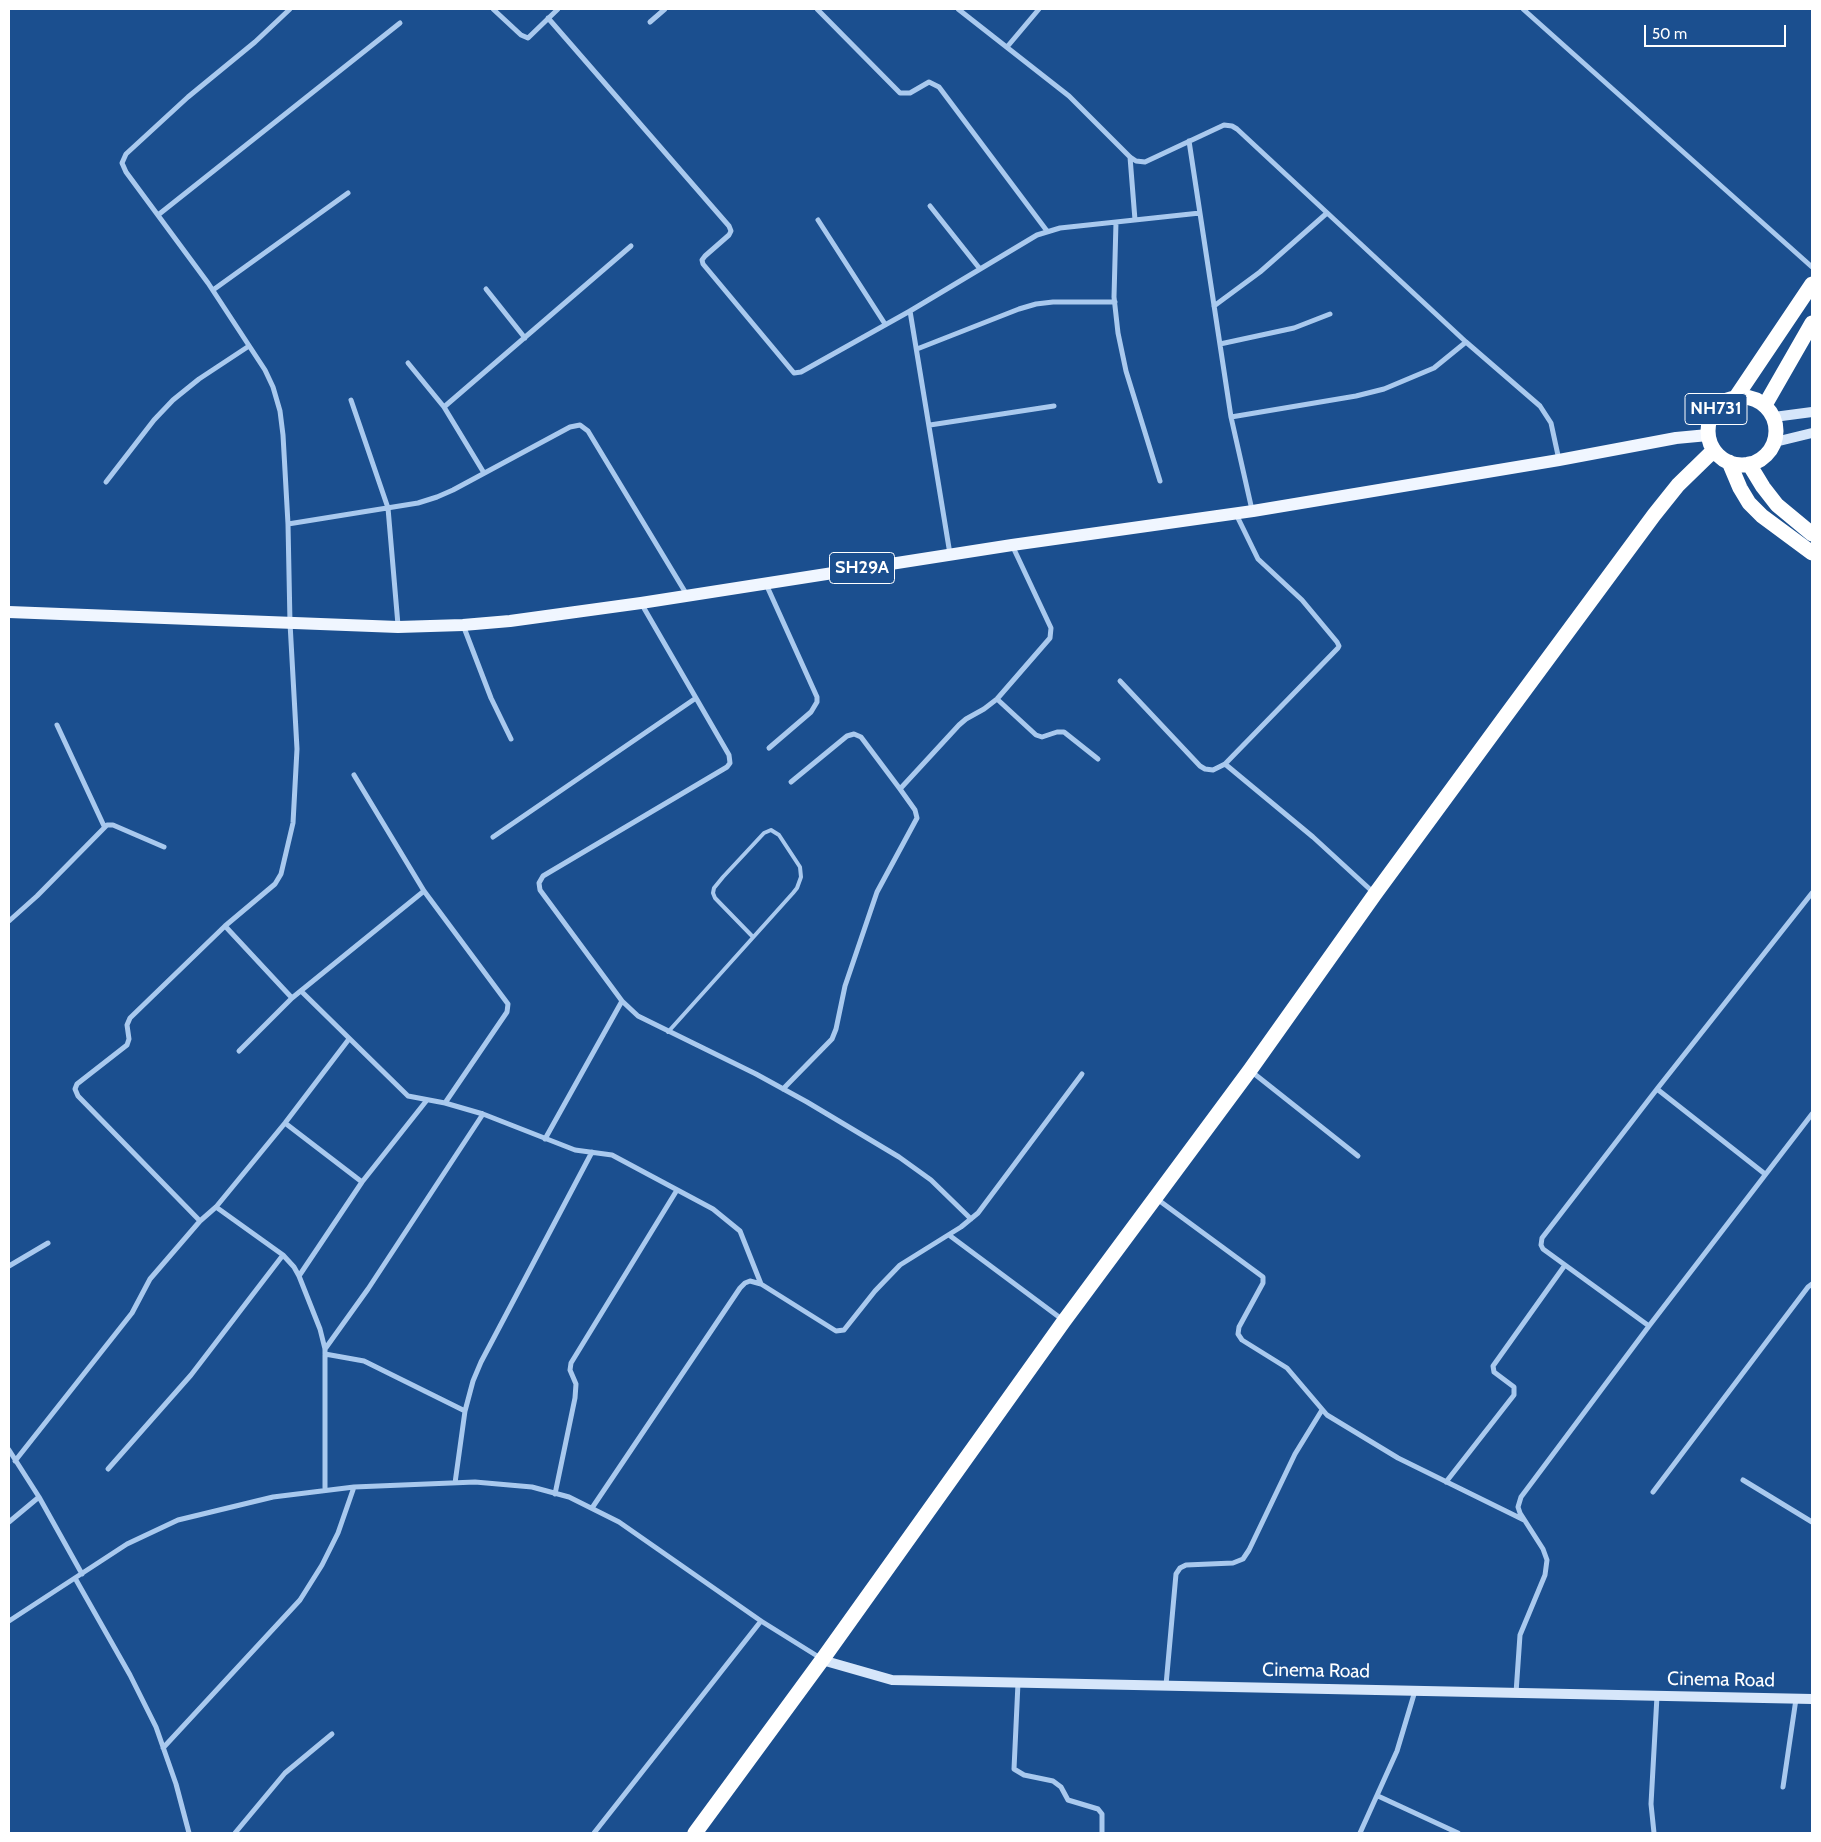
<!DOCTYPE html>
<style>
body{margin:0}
#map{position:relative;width:1821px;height:1842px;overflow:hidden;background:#1b4f8f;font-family:Cabin,sans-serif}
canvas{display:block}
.frame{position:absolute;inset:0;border:10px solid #fff;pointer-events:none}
.scale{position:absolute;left:1644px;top:25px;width:142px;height:22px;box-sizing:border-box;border:2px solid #fff;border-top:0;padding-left:6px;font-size:15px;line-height:18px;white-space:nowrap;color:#fff;-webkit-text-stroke:4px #1b4f8f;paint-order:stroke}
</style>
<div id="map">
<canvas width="1821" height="1842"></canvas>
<div class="frame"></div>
<div class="scale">50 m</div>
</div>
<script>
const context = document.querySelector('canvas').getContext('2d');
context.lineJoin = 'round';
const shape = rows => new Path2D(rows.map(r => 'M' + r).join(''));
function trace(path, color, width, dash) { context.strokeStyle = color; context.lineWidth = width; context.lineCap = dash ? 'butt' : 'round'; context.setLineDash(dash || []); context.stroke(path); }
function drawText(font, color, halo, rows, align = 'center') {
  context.font = font + ' Cabin,sans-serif'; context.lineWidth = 4; context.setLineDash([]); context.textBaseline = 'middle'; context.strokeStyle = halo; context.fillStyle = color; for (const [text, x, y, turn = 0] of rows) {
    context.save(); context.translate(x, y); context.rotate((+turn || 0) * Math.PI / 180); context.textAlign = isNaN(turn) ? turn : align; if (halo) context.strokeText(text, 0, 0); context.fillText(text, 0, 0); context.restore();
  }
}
trace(shape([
 [668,1032,793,893,797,888,801,877,800,867,779,835,771,830,764,833,723,877,714,888,713,893,715,898,753,937]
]), '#a9c9ee', 4);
trace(shape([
 [493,9,521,35,528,38,558,9],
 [817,9,900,93,910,93,929,82,939,87,1047,231],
 [958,9,1069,96,1130,157,1136,161,1145,162,1224,125,1232,126,1237,129,1466,342,1540,406,1551,423,1559,460],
 [1523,9,1812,267],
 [548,18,729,226,731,231,729,235,705,256,702,260,703,264,794,373,801,372,910,311,1037,235,1060,228,1200,213],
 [650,22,665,9],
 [1007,47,1039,9],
 [1189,141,1231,417,1252,510],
 [1130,157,1135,220],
 [930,206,980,269],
 [158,215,400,23],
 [818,220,885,324],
 [1116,222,1114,297,1118,333,1126,371,1160,481],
 [486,289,525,338],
 [213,290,348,193],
 [1214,306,1260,272,1327,213],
 [910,311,950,554],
 [1220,344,1294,328,1330,314],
 [917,349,1019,309,1036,304,1053,302,1115,302],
 [408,363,444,407,484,473],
 [351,400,388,508,398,625],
 [444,407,631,246],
 [1231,417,1356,396,1384,389,1434,368,1466,342],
 [930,425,1054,406],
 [106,482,154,420,173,400,199,379,249,346],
 [288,524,418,503,437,497,453,490,570,427,580,425,588,431,687,595],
 [766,584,817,697,817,702,811,712,769,748],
 [641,603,729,755,730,763,727,767,543,876,539,883,540,890,622,1001,638,1016,756,1074,807,1102,899,1157,931,1180,971,1219],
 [463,625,491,698,511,739],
 [1120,681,1200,766,1205,769,1213,770,1225,764,1338,648,1339,646,1337,642,1302,600,1258,559,1236,514],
 [997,699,1036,735,1042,737,1057,732,1064,732,1098,759],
 [57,725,104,826],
 [1225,764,1313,837,1374,893],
 [354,775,424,891,508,1004,507,1012,445,1103],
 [900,789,959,725,966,719,984,709,997,699,1050,638,1051,628,1012,545],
 [493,837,696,698],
 [9,921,37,896,107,825,113,825,164,847],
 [225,926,292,998],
 [301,991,408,1096,445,1103,483,1114,575,1150,612,1155,713,1209,740,1231,761,1284],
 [239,1051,292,998,424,891],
 [1252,1072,1358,1156],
 [783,1089,832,1039,836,1029,845,986,877,892,917,818,915,810,900,789,861,737,854,734,847,736,791,782],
 [1657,1089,1765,1174],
 [285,1123,362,1182],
 [545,1139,622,1001],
 [1157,1199,1263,1277,1263,1283,1239,1327,1238,1334,1242,1340,1287,1368,1327,1415,1398,1458,1524,1520],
 [216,1207,283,1255,294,1267,299,1276,320,1329,325,1349,325,1490],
 [200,1221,78,1096,75,1089,77,1084,127,1045,129,1039,127,1025,130,1018,225,926,275,884,281,874,293,823,297,749,290,623,288,524,283,435,280,411,273,387,265,370,208,283,126,172,122,163,126,154,188,97,255,42,290,9],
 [949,1235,1063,1320],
 [9,1266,48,1243],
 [299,1276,362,1182,427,1100],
 [1649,1326,1543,1249,1541,1245,1542,1238,1657,1089,1812,893],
 [325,1349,368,1289,483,1114],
 [325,1354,364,1361,465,1411],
 [9,1450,39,1497,82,1574],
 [15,1461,132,1313,150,1279,200,1221,216,1207,285,1123,349,1039],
 [108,1469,191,1375,283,1255],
 [1743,1480,1812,1522],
 [1446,1482,1514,1395,1514,1387,1494,1372,1493,1366,1565,1265],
 [455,1483,465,1411,473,1381,481,1362,592,1152],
 [1653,1492,1808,1287,1812,1284],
 [555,1494,575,1398,576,1384,570,1370,571,1363,677,1190],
 [592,1508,740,1288,745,1283,750,1281,761,1284,836,1331,844,1330,875,1291,900,1265,961,1227,978,1213,1082,1074],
 [9,1522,39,1497],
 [75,1578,130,1675,156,1727,176,1784,189,1833],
 [9,1621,127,1544,178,1520,273,1497,354,1487,475,1482,532,1487,569,1497,619,1522,761,1621,822,1659],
 [1018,1683,1014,1769,1024,1775,1053,1781,1061,1787,1068,1800,1098,1809,1102,1814,1102,1833],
 [1166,1685,1176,1574,1180,1568,1186,1565,1233,1563,1243,1559,1249,1550,1295,1454,1322,1410],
 [1516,1693,1520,1635,1545,1575,1547,1560,1543,1549,1520,1513,1518,1507,1521,1497,1649,1326,1812,1114],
 [163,1748,300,1600,322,1565,338,1533,354,1487],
 [1783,1787,1796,1699],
 [1378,1796,1458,1833],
 [235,1833,285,1773,332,1734],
 [594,1833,761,1621],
 [1360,1833,1397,1751,1415,1691],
 [1654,1833,1651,1804,1657,1696]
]), '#a9c9ee', 5);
trace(shape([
 [1774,417,1812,412],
 [1775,442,1812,433],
 [822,1660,892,1680,1812,1699]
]), '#d6e6fa', 10);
trace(shape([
 [9,612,398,627,463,625,510,621,641,603,1012,545,1253,511,1559,460,1676,438,1708,435]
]), '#f0f6ff', 12);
trace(shape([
 '1708 431a34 34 0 1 1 68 0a34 34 0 1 1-68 0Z',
 [1736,397,1812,284],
 [1765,405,1812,323],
 [1729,462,1740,488,1749,503,1762,516,1812,553],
 [1749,464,1763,487,1777,505,1812,534],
 [695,1833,822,1660,1064,1321,1250,1070,1375,894,1507,714,1654,515,1678,485,1714,450]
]), '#fff', 15);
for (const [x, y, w] of [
 [1716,409,62],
 [862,568,65]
]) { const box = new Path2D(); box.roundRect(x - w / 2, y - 15.5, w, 31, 4); context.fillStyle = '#1b4f8f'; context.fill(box); trace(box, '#fff', 1); }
drawText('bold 18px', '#fff', null, [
 ["NH731",1716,409],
 ["SH29A",862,568]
]);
drawText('19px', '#fff', '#1b4f8f', [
 ["Cinema Road",1316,1671,1],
 ["Cinema Road",1721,1680,1]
]);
</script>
